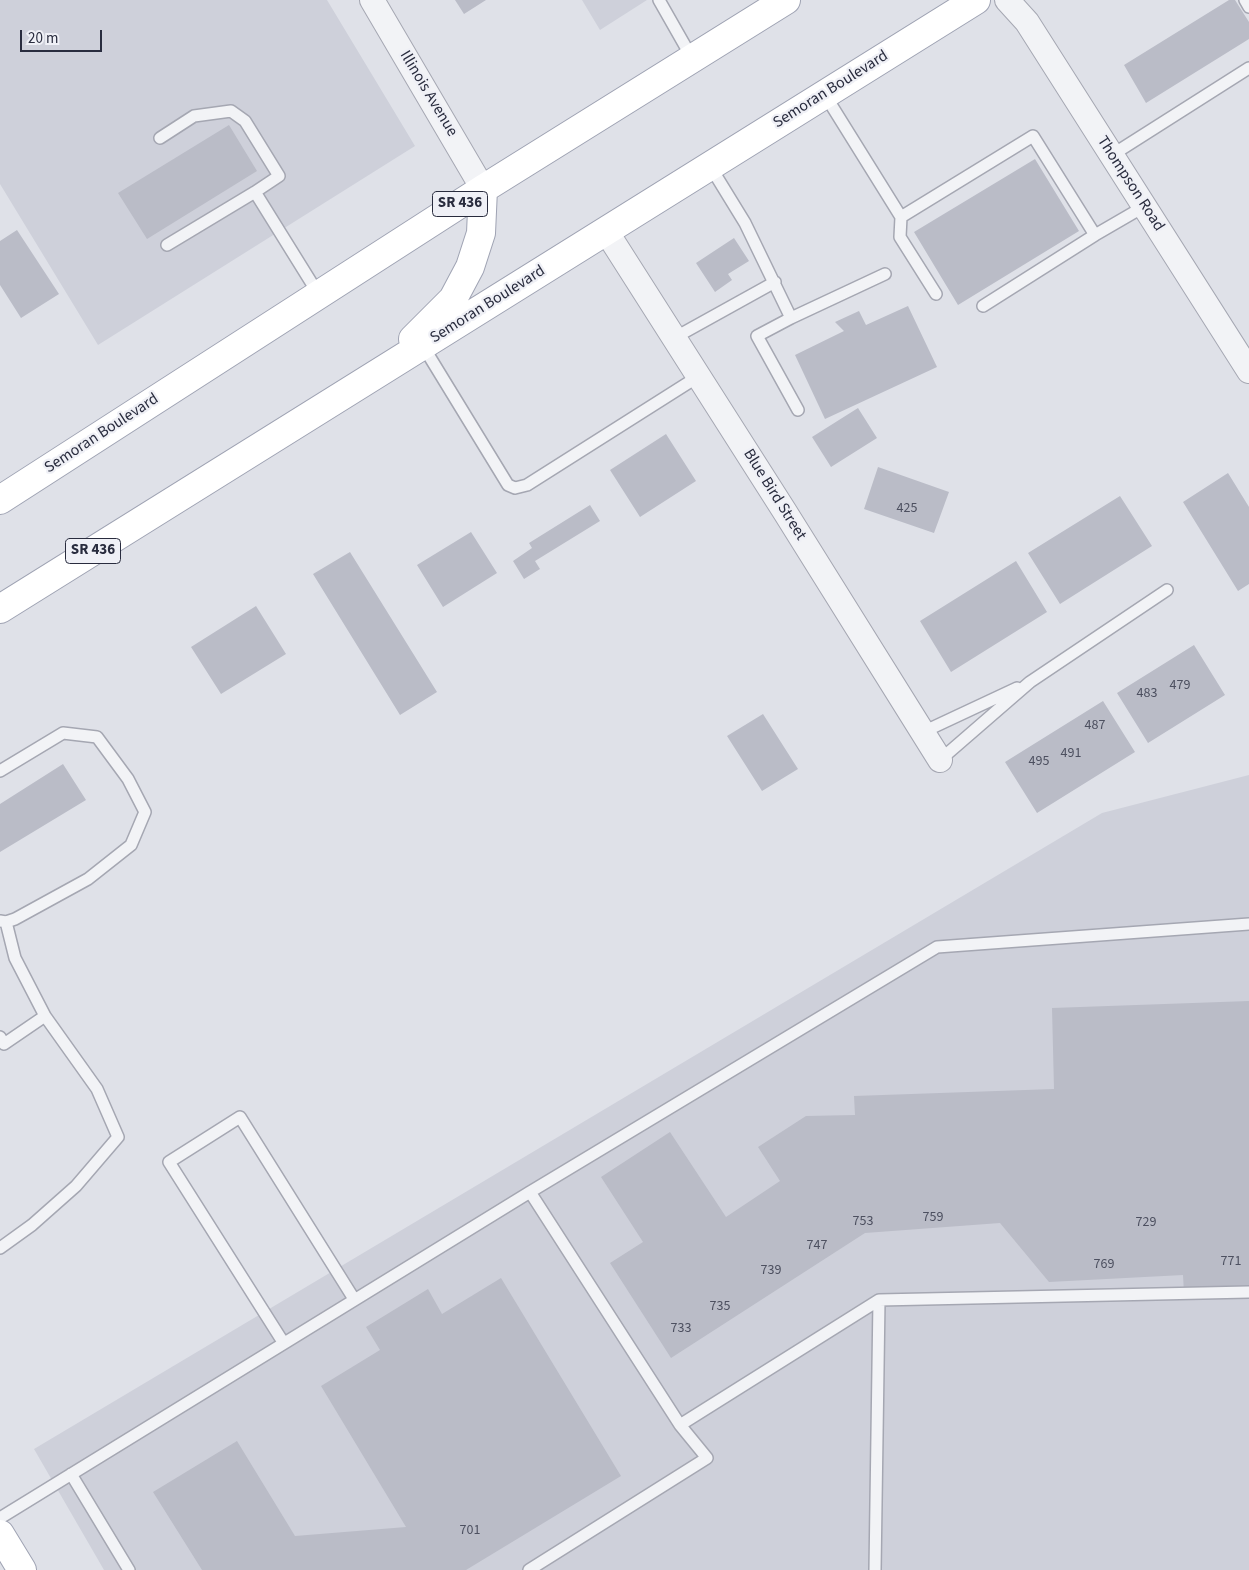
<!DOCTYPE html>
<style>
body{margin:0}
#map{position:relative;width:1249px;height:1570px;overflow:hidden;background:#dfe1e8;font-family:"Source Sans 3",sans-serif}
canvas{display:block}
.scale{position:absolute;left:20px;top:30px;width:82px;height:22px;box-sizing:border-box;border:2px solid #292c3e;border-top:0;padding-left:6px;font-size:15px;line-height:18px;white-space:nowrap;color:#292c3e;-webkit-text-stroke:4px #eff0f6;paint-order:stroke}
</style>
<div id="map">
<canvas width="1249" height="1570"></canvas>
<div class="scale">20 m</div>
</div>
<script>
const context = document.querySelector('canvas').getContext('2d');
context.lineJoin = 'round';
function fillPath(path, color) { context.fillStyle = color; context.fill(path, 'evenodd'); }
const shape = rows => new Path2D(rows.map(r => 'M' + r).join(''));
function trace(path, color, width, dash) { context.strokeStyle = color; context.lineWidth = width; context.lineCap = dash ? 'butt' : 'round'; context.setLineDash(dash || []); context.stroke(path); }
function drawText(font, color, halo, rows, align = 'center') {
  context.font = font + ' "Source Sans 3",sans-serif'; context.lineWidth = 4.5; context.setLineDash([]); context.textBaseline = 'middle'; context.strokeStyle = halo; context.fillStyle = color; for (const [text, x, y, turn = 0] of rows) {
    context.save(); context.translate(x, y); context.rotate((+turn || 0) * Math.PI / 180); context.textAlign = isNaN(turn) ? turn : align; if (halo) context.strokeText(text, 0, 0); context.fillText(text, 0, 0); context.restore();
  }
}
fillPath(shape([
 [0,0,327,0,415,146,98,345,0,184],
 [582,0,647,0,600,30],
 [1249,775,1249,1570,104,1570,34,1449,1102,813]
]), '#ced0da');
fillPath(shape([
 [455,0,486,0,464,14],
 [1229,0,1235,0,1249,22,1249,39,1146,103,1124,65],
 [229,125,257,171,147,239,118,193],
 [1035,159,1079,231,958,305,914,232],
 [17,230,59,294,21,318,0,285,0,241],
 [734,238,749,261,728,274,732,280,715,292,696,263],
 [908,306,937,367,825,419,795,355,844,331,835,322,859,311,866,325],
 [858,408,877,438,831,467,812,437],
 [666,434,696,481,640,517,610,470],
 [878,467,949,492,934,533,864,509],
 [1228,473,1249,507,1249,584,1238,591,1183,502],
 [1120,496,1152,546,1060,604,1028,553],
 [590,505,600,521,535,561,540,569,524,579,513,561,532,548,529,543],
 [471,532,497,573,443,607,417,565],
 [350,552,437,692,400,715,313,574],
 [1016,561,1047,612,951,672,920,621],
 [256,606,286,654,221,694,191,647],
 [1194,645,1225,695,1148,743,1117,693],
 [1103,701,1135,752,1037,813,1005,762],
 [763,714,798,769,762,791,727,736],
 [63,764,86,800,0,852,0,804],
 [1249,1001,1249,1290,1184,1293,1183,1275,1049,1282,1000,1223,865,1233,671,1358,610,1263,643,1242,601,1177,670,1132,726,1217,780,1181,758,1147,806,1116,855,1115,854,1096,1054,1089,1052,1008],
 [501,1278,621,1476,466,1570,202,1570,153,1492,237,1441,295,1536,406,1527,321,1386,380,1350,366,1327,428,1289,442,1314]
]), '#babcc7');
const lane = shape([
 [659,0,692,58],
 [1245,0,1249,7],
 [825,95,901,217,1033,136,1095,235,1145,206],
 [160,138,194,116,231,111,245,121,279,176,255,192],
 [1112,155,1249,68],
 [710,166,745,223,791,318,885,274],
 [901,217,900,237,936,294],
 [167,245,255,192,319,295],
 [983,306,1095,235],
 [791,318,757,336,798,410],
 [674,338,775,282],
 [423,346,508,485,515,488,527,485,699,376],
 [923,732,1017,688],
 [940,760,1030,682,1167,590],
 [0,771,63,733,97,737,128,779,145,812,131,845,88,879,15,919,6,922,0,921],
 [6,922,15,958,45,1016],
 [0,1037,4,1044,45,1016,97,1089,118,1137,76,1186,32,1225,0,1248],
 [530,1192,937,947,1249,924],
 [283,1342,169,1162,240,1117,354,1299],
 [71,1474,129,1570],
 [0,1518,530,1192,680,1425,879,1300],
 [529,1570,707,1458,680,1425],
 [875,1570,879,1300,1249,1292]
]);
const street = shape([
 [372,0,483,189],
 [1007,0,1027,22,1249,371],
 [606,231,785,512,940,760]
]);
const primary = shape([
 [413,339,453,299,470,267,481,233,483,189],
 [0,500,483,189,786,0],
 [0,609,976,0],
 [0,1534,22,1570]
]);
trace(lane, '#a5a7b2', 14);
trace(street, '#a5a7b2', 26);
trace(primary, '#9fa3b3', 30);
trace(lane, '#f2f3f6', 11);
trace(street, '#f2f3f6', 24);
trace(primary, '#fff', 28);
drawText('14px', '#4d5060', null, [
 ["425",907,509],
 ["479",1180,686],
 ["483",1147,694],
 ["487",1095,726],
 ["491",1071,754],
 ["495",1039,762],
 ["759",933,1218],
 ["753",863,1222],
 ["729",1146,1223],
 ["747",817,1246],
 ["771",1231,1262],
 ["769",1104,1265],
 ["739",771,1271],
 ["735",720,1307],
 ["733",681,1329],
 ["701",470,1531]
]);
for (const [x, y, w] of [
 [460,204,55],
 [93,551,55]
]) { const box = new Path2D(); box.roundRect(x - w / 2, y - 12.5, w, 25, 4); context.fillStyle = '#eff0f6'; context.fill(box); trace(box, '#292c3e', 1); }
drawText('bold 15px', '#292c3e', null, [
 ["SR 436",460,204],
 ["SR 436",93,551]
]);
drawText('16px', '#292c3e', '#eff0f6', [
 ["Semoran Boulevard",831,90,-32],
 ["Illinois Avenue",428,94,59],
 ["Thompson Road",1130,184,57],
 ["Semoran Boulevard",488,305,-32],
 ["Semoran Boulevard",102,434,-33],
 ["Blue Bird Street",774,495,58]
]);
</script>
